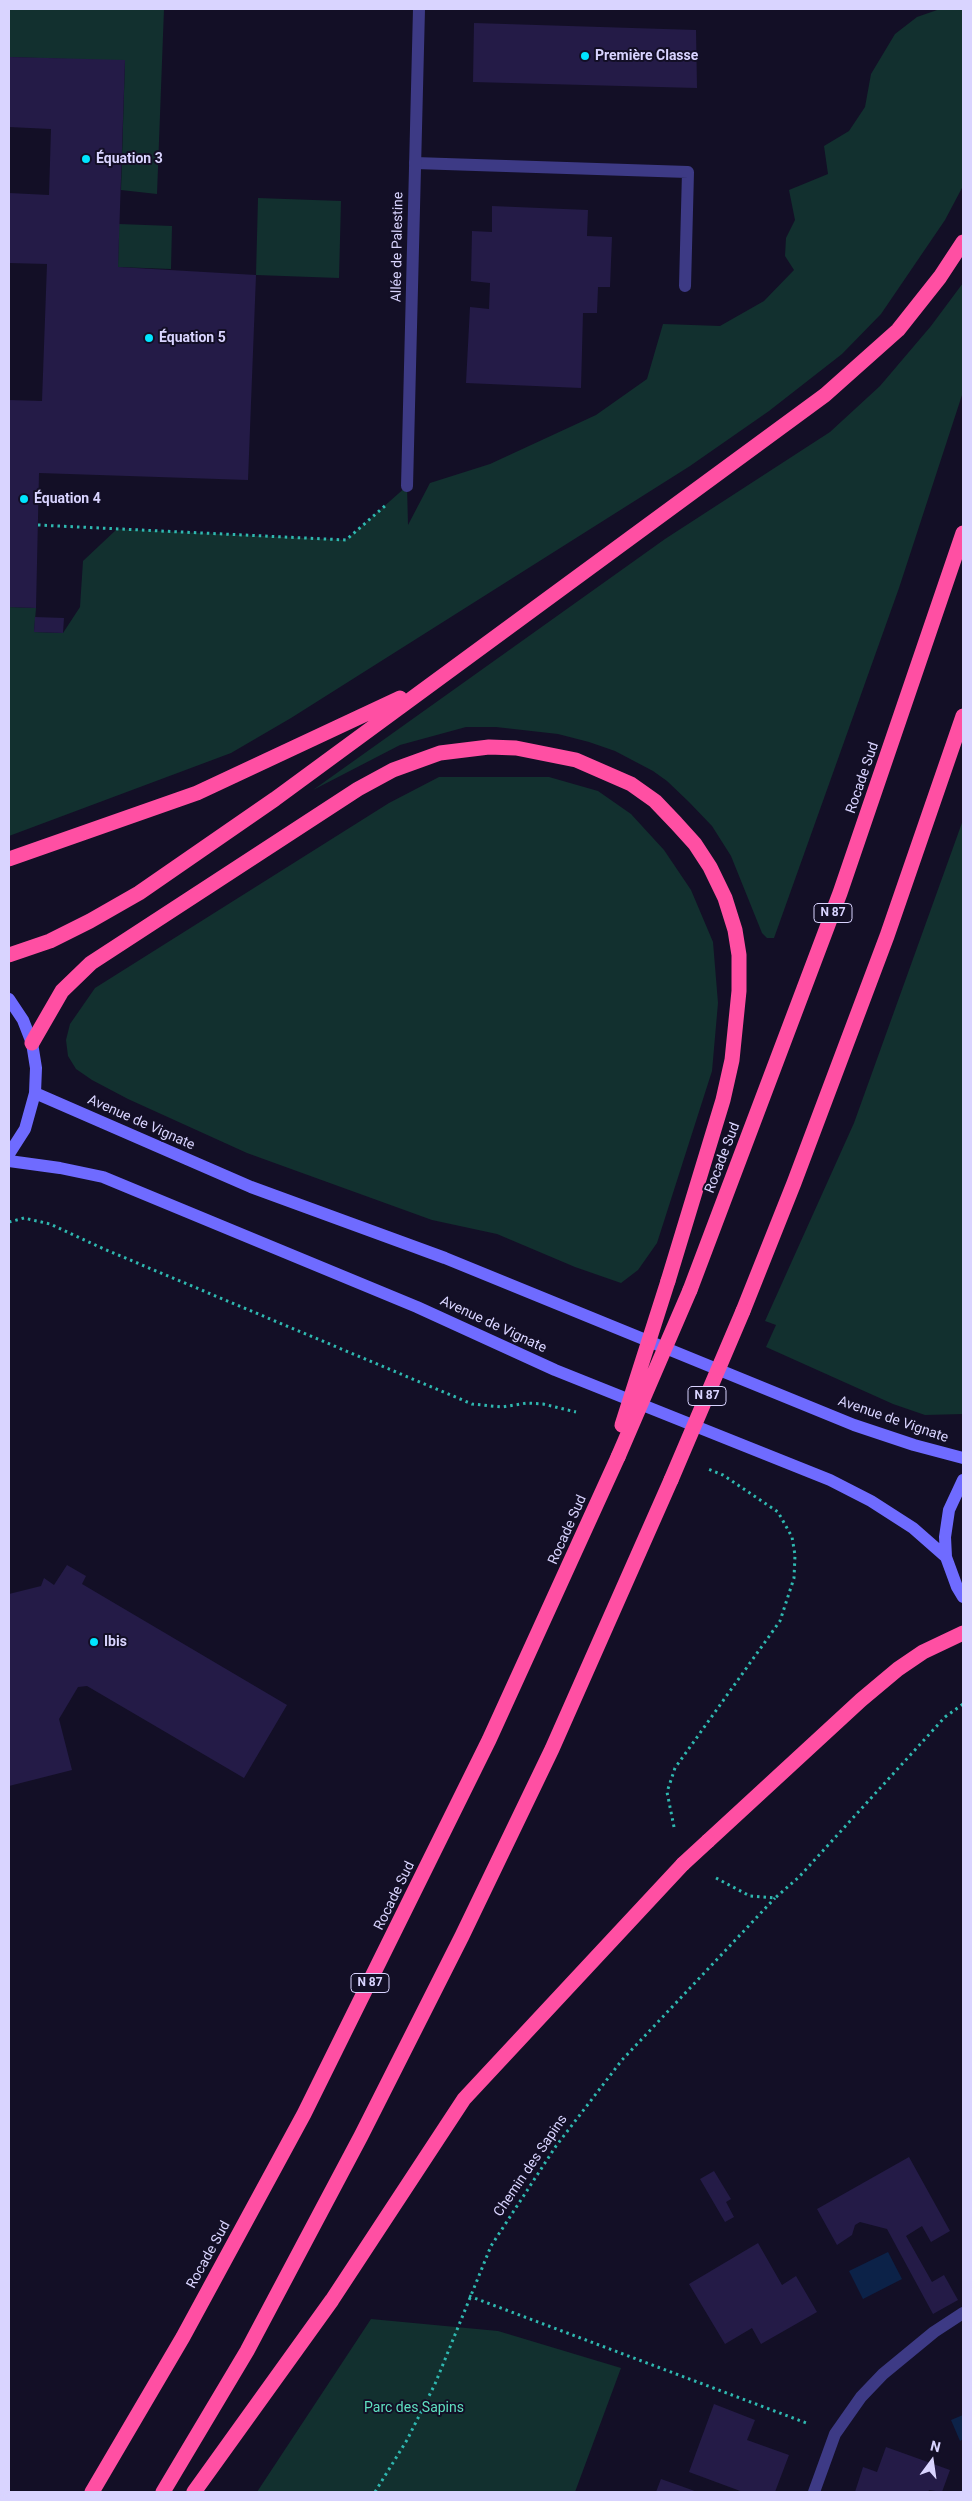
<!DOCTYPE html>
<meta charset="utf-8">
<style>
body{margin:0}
#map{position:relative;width:972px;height:2501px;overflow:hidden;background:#130f26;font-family:Roboto,sans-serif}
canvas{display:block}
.frame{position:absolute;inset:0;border:10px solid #d9d4ff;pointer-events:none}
.north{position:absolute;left:907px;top:2436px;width:50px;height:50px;-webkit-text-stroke:4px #130f26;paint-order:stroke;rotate:14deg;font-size:14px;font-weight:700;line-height:20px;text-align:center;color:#d9d4ff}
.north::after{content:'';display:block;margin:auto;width:18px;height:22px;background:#d9d4ff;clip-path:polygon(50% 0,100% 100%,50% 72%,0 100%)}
</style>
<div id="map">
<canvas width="972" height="2501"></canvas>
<div class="frame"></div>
<div class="north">N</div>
</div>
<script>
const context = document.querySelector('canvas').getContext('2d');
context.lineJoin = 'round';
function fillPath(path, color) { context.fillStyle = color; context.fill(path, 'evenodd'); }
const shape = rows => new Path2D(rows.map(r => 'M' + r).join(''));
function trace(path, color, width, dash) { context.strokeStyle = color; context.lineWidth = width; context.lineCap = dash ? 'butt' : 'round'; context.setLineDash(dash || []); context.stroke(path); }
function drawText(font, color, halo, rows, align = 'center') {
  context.font = font + ' Roboto,sans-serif'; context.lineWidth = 4; context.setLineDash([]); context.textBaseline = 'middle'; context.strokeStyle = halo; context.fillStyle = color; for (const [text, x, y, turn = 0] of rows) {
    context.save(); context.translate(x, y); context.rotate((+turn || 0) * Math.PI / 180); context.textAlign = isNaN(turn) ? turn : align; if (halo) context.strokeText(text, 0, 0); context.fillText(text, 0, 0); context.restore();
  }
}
fillPath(shape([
 [9,9,164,9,157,194,121,190,125,61,9,57],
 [940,9,963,9,963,186,945,220,881,314,842,354,769,411,690,466,291,718,231,753,9,836,9,607,36,608,34,632,63,633,80,607,83,561,117,529,346,540,407,486,408,525,430,483,490,464,596,415,647,379,663,324,720,326,764,301,794,270,785,256,786,238,795,220,789,190,828,174,824,146,849,131,865,107,871,74,895,34,917,17],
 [258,198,341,201,339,278,256,275],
 [119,224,172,226,171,269,118,267],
 [963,283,963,392,899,588,774,938,767,938,762,933,731,856,712,826,689,802,667,781,653,771,615,751,589,742,558,734,496,727,466,727,400,745,313,790,665,539,830,432,880,386,931,326],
 [439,777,549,777,598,791,631,814,664,850,691,890,713,942,718,1003,712,1071,657,1243,638,1270,621,1283,575,1267,497,1234,432,1220,247,1153,128,1099,92,1080,76,1069,68,1056,66,1040,70,1024,95,988,389,803],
 [963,820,963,1414,925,1415,893,1404,766,1347,776,1325,765,1321,854,1123],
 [371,2319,498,2331,621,2368,575,2492,257,2492]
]), '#12302f');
fillPath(shape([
 [888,2252,902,2279,863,2299,849,2271],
 [963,2415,963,2439,960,2441,951,2420]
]), '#0c2248');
fillPath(shape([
 [474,23,696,30,697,88,473,82],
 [9,57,125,60,118,267,256,275,248,480,39,473,36,608,9,607,9,400,42,401,47,264,9,263,9,193,49,195,51,129,9,127],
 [492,206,588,210,587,236,612,237,610,287,598,287,597,313,583,313,581,388,466,383,470,307,489,309,490,283,471,281,472,231,492,232],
 [35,617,64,618,63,633,34,632],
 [67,1565,86,1576,82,1584,287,1705,244,1778,87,1686,78,1687,59,1719,72,1770,9,1786,9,1594,41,1586,44,1578,54,1585],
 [909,2157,950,2231,931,2242,922,2226,906,2236,932,2282,944,2275,958,2300,933,2314,887,2229,860,2222,855,2225,852,2235,837,2245,817,2209],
 [714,2171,731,2199,726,2202,734,2217,725,2222,700,2179],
 [758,2243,782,2285,796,2276,817,2312,761,2344,752,2328,725,2344,689,2284],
 [714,2404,755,2420,747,2440,789,2455,775,2492,743,2492,689,2472],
 [886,2447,950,2470,942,2492,929,2490,928,2492,855,2492,863,2467,877,2472],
 [661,2479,692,2490,697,2492,656,2492]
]), '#241b47');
trace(shape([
 [38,525,346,540,386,505],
 [9,1222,24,1218,50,1224,104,1249,472,1404,502,1407,527,1403,543,1404,576,1412],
 [674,1827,667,1792,675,1768,780,1621,794,1578,795,1555,792,1537,778,1512,723,1475,708,1469],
 [716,1878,750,1896,775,1898,799,1877,945,1717,963,1704],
 [469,2296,809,2424],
 [375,2492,407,2440,435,2384,491,2246,556,2146,622,2060,775,1898]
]), '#2fb8b0', 3, [2.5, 4]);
trace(shape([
 [415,163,688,172,685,286]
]), '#3d3a85', 12);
trace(shape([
 [407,486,419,9],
 [814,2492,835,2434,861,2397,883,2374,934,2332,963,2313]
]), '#3d3a85', 12);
trace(shape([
 [9,999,23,1020,32,1043,36,1068,35,1093,25,1129,9,1154],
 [35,1093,251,1187,445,1258,854,1425,914,1445,963,1458],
 [9,1161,60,1168,103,1177,417,1307,555,1370,830,1480,871,1501,913,1528,946,1557],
 [963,1480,949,1510,945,1537,946,1557,957,1587,963,1597]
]), '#6f6bff', 12);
trace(shape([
 [9,859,197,793,400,698],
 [9,955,50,941,90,921,139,893,275,799,825,395,898,330,940,277,963,242],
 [32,1043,62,991,91,963,358,789,393,770,440,753,489,747,516,748,576,760,631,784,655,801,676,823,695,844,710,867,725,898,735,930,739,955,739,991,732,1060,723,1100,668,1281],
 [690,1290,840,893,963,533],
 [743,1311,794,1183,887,936,963,716],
 [708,1841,861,1700,898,1669,923,1652,963,1633],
 [92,2492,183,2337,304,2114,489,1740,618,1457],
 [163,2492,247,2351,361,2136,462,1936,552,1749,671,1480],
 [194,2492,332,2300,464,2099,683,1864]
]), '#ff4fa3', 15);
trace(shape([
 [622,1425,668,1281],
 [618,1457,690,1290],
 [671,1480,743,1311],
 [683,1864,708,1841]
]), '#ff4fa3', 15);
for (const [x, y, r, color] of [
 [585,56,5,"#00e5ff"],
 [86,159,5,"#00e5ff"],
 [149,338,5,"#00e5ff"],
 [24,499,5,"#00e5ff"],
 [94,1642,5,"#00e5ff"]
]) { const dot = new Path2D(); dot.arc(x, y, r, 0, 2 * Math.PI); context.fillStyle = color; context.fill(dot); trace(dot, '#130f26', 2); }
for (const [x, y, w] of [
 [833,913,38],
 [707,1396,38],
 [370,1983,38]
]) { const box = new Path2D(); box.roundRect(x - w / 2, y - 9.5, w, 19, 4); context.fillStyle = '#130f26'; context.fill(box); trace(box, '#d9d4ff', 1); }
drawText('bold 12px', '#d9d4ff', null, [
 ["N 87",833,913],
 ["N 87",707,1396],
 ["N 87",370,1983]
]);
drawText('bold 14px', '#d9d4ff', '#130f26', [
 ["Première Classe",595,56],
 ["Équation 3",96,159],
 ["Équation 5",159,338],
 ["Équation 4",34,499],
 ["Ibis",104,1642]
], 'left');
drawText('14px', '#d9d4ff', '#130f26', [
 ["Allée de Palestine",398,247,-89],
 ["Rocade Sud",863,778,-71],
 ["Avenue de Vignate",141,1123,24],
 ["Rocade Sud",723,1158,-69],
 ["Avenue de Vignate",493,1325,25],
 ["Avenue de Vignate",893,1420,19],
 ["Rocade Sud",568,1530,-66],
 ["Rocade Sud",395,1896,-64],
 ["Chemin des Sapins",531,2166,-56],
 ["Rocade Sud",209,2255,-61]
]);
drawText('14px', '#5fe0c0', '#130f26', [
 ["Parc des Sapins",414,2408]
]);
</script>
